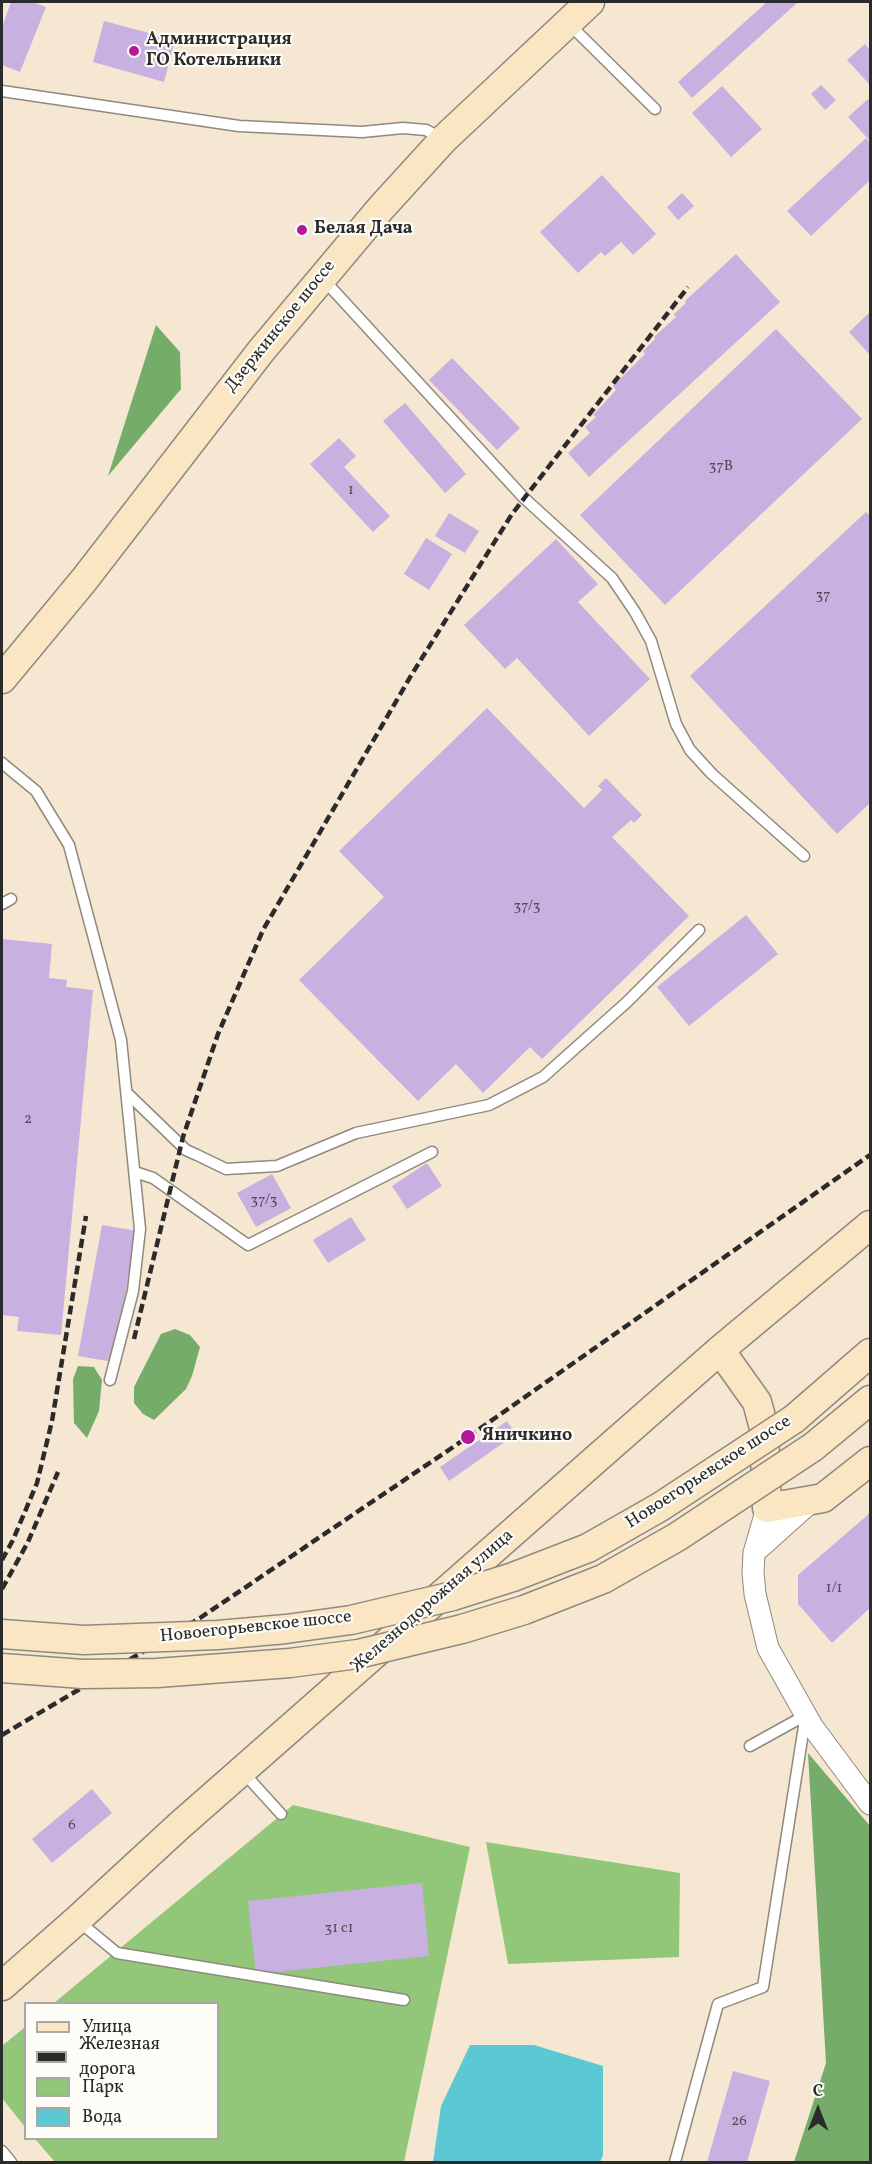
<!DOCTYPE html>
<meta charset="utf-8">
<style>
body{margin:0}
#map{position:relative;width:872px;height:2164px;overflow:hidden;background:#f5e7d1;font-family:Vollkorn,serif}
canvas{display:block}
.frame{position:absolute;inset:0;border:3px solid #2b2b2b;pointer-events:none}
.legend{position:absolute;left:24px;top:2002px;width:195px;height:138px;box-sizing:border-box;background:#fdfcf7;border:2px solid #a9a8a5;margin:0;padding:8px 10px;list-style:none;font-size:18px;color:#2b2b2b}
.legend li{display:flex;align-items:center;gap:12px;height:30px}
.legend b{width:30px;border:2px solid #a9a8a5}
.north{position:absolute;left:788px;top:2080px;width:60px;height:60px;-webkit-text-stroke:4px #fdfcf7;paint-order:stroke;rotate:0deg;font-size:16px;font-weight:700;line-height:24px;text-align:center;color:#2b2b2b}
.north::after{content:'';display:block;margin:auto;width:21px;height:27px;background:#2b2b2b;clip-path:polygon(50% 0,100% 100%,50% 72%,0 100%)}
</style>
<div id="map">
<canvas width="872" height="2164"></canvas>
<div class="frame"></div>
<ul class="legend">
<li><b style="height:8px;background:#fbe6c4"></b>Улица</li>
<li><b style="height:8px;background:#2b2b2b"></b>Железная дорога</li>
<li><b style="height:16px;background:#92c779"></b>Парк</li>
<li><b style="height:16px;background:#5cc8d4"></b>Вода</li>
</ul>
<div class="north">С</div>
</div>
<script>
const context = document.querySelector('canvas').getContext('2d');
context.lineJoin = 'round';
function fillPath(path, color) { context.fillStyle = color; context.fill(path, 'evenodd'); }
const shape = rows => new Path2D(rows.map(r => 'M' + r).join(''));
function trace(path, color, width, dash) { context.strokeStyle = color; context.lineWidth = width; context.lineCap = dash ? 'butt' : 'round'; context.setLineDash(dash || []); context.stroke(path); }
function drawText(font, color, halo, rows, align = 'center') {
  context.font = font + ' Vollkorn,serif'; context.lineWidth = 4.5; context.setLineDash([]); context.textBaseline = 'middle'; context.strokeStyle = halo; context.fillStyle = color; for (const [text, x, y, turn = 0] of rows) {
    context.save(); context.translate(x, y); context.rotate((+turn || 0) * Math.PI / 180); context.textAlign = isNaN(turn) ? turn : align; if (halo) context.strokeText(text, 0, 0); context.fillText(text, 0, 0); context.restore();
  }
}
fillPath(shape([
 [293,1805,470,1847,404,2162,55,2162,35,2139,218,2138,218,2004,54,2003],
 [486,1842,680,1873,679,1957,508,1964],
 [25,2027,25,2127,2,2098,2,2046]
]), '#92c779');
fillPath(shape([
 [156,325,180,352,181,389,108,476],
 [175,1329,190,1335,200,1347,192,1376,186,1389,154,1420,143,1414,134,1403,134,1387,161,1334],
 [78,1366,94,1367,102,1380,99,1411,87,1438,74,1423,73,1379],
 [808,1753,870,1826,870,2162,794,2162,826,2063]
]), '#75ac69');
fillPath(shape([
 [470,2045,534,2045,603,2066,603,2155,600,2162,433,2162,441,2106]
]), '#5cc8d4');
fillPath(shape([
 [11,2,32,2,46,7,20,72,2,65,2,27],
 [767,2,798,2,692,98,678,82],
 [104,21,175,40,164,82,93,62],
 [865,44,870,50,870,85,847,60],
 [821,85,836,100,825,110,811,94],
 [722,86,762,129,731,157,692,113],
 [868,99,870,102,870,141,848,117],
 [866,138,870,143,870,180,811,236,787,211],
 [602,175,656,234,633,255,621,242,605,256,601,252,578,273,540,232],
 [682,193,694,206,678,220,667,207],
 [736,254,780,302,589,477,568,453,590,433,585,427,596,417,593,415,616,390,613,386,645,354,643,351,655,339,654,337,676,317,674,314,686,303,685,301],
 [870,312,870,355,849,332],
 [776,329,862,419,665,605,580,515],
 [452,358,520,428,497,450,429,380],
 [405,403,466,474,445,493,383,421],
 [339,438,356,456,344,467,390,516,373,532,310,464],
 [866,512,870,516,870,803,837,834,690,676],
 [449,513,479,531,465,553,435,536],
 [426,538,452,554,429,590,404,574],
 [556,539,598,584,578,602,650,679,589,736,517,658,505,669,464,625],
 [487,708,584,808,602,790,598,786,606,778,642,815,634,823,631,820,612,837,689,916,542,1059,530,1047,483,1093,456,1064,418,1101,299,980,384,897,339,851],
 [746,915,778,954,689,1026,657,987],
 [2,939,52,944,49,978,67,980,66,987,93,990,61,1335,17,1331,19,1317,2,1315],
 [427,1163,442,1186,407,1209,392,1186],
 [272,1174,291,1208,256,1227,237,1193],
 [351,1217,366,1240,328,1263,313,1240],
 [102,1225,137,1231,113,1362,78,1356],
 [507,1421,516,1434,449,1481,440,1467],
 [870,1513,870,1608,832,1643,798,1604,798,1575],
 [92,1789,112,1813,52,1863,32,1839],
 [422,1883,429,1956,256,1974,248,1901],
 [733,2071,770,2081,747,2162,707,2162]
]), '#c8b0e0');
const lane = shape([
 [568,23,655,109],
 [2,91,239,126,362,132,403,128,426,130,441,138],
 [324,280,524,498,612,578,635,612,651,641,676,724,690,750,712,774,804,856],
 [2,763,36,791,69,845,121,1040,140,1229,133,1291,110,1380],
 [2,904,11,899],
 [127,1093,186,1150,197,1155,226,1169,277,1166,356,1133,489,1105,543,1077,627,1002,699,930],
 [135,1172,153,1178,248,1245,432,1152],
 [750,1746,806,1715],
 [242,1771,281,1814],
 [77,1920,117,1953,404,2000],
 [2,2151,11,2162],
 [675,2162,718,2004,763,1987,805,1720]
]);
const street = shape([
 [767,1508,754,1553,753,1572,755,1594,768,1648,812,1726,870,1804],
 [755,1552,812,1501]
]);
const secondary = shape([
 [2,679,84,580,261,351,381,208,444,139,590,2],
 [720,1350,757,1402,764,1428,767,1508,823,1498,870,1461],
 [794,1419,870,1353],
 [813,1447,870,1400],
 [2,1986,77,1920,179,1826,720,1350,870,1225]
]);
trace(lane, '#90897e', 13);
trace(street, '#90897e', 23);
trace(secondary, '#90897e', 31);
trace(lane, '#fff', 10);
trace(street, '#fff', 21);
trace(secondary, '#fbe6c4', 28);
trace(shape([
 [134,1339,183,1137,218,1034,263,930,412,674,512,514,688,287],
 [2,1560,13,1540,37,1483,52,1421,86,1216],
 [2,1589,28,1542,58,1472],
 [2,1735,200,1618,468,1437,870,1155]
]), '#2b2b2b', 4.5, [9, 4.5]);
const secondaryBridge = shape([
 [2,1634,84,1640,218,1635,286,1629,351,1620,453,1596,513,1577,588,1548,660,1507,794,1419],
 [2,1668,83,1674,157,1673,290,1663,358,1654,462,1629,524,1610,603,1579,677,1537,813,1447]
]);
trace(secondaryBridge, '#90897e', 31, []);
trace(secondaryBridge, '#fbe6c4', 28);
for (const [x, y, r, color] of [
 [134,51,6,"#b5179e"],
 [302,230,6,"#b5179e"],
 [468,1437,8,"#b5179e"]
]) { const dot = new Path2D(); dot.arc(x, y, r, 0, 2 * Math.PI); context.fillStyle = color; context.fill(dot); trace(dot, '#fdfcf7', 2); }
drawText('15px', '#524c58', null, [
 ["37В",721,467],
 ["1",351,491],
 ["37",823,596],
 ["37/3",527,907],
 ["2",28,1120],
 ["37/3",264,1201],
 ["1/1",834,1589],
 ["6",72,1826],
 ["31 с1",339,1929],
 ["26",739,2122]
]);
drawText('bold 18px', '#2b2b2b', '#fdfcf7', [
 ["Администрация",146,41],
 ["ГО Котельники",146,62],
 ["Белая Дача",314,230],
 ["Яничкино",482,1437]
], 'left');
drawText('18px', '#2b2b2b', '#fdfcf7', [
 ["Дзержинское шоссе",281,327,-51],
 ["Новоегорьевское шоссе",709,1473,-33],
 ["Железнодорожная улица",433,1602,-41],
 ["Новоегорьевское шоссе",256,1628,-6]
]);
</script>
